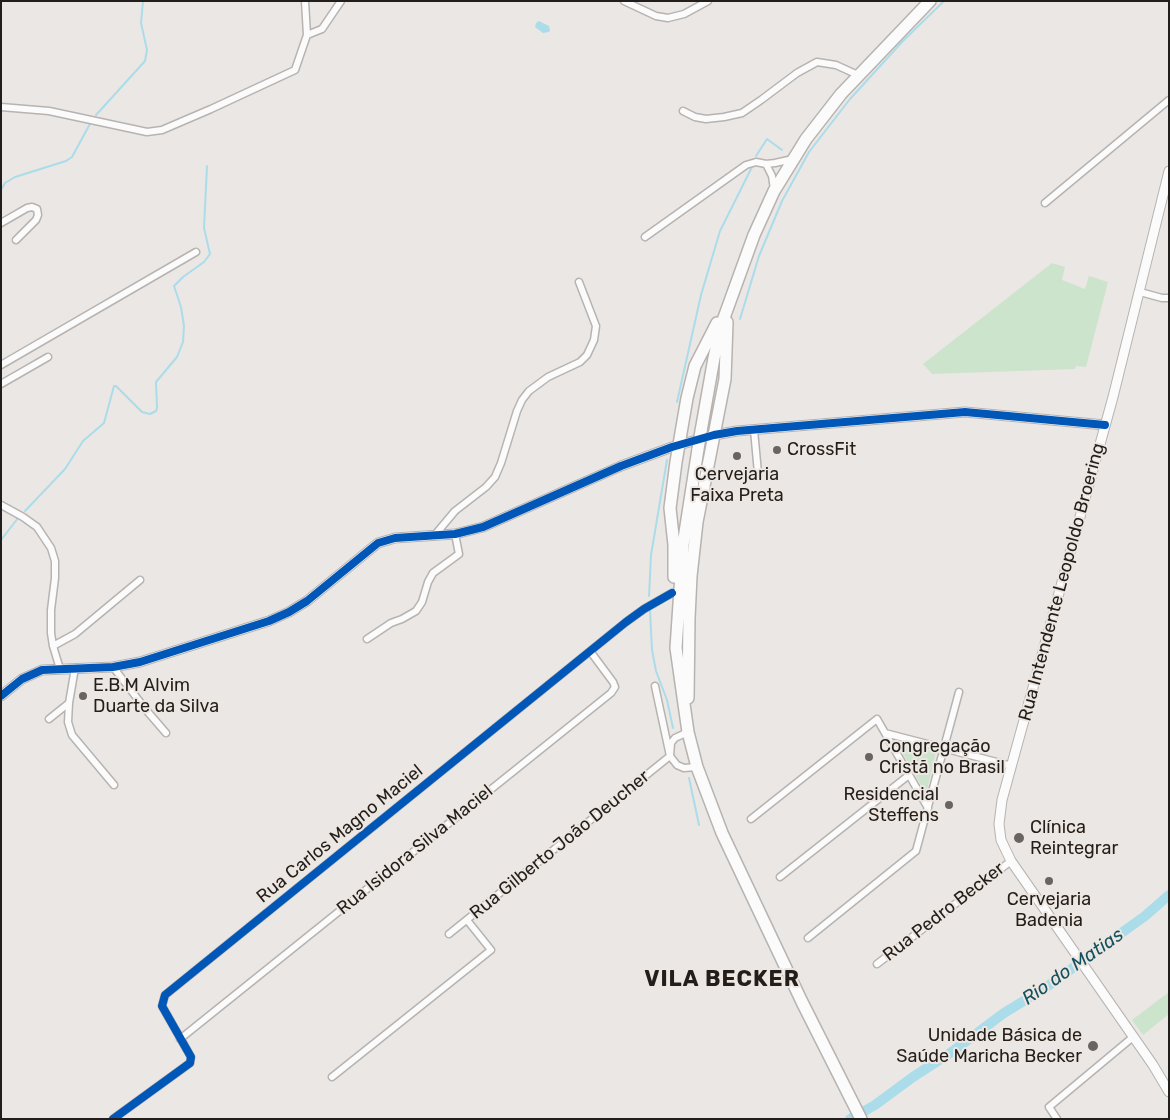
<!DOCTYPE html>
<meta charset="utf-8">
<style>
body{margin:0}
#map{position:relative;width:1170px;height:1120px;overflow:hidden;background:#ebe7e4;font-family:Rubik,sans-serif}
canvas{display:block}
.frame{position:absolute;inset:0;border:2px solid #211e1c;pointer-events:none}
</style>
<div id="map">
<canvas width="1170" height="1120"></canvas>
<div class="frame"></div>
</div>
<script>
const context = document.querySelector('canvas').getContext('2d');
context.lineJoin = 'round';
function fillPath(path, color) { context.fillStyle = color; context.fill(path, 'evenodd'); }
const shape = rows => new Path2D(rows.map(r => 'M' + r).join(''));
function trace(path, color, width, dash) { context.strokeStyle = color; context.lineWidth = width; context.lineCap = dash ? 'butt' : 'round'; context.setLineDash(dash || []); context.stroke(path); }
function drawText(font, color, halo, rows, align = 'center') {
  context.font = font + ' Rubik,sans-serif'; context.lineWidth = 4; context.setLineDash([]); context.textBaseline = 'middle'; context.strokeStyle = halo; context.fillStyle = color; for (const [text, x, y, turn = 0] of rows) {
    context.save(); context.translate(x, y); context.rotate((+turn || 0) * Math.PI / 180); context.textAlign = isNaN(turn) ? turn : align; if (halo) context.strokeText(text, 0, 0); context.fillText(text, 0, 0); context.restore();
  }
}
fillPath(shape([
 [1052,263,1065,267,1062,280,1085,289,1089,276,1108,282,1086,367,1076,366,1075,369,932,374,923,364],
 [896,741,936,752,926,794],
 [1169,992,1169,1014,1143,1035,1132,1020]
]), '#cce4cc');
fillPath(shape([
 [539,21,549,26,550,30,549,32,543,33,535,27,536,23]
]), '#abdcea');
trace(shape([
 [96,115,145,61,147,50,141,23,143,1],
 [756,156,767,139,782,150],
 [1,190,5,183,15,177,66,161,72,157,91,122],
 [740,319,759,256,782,201,809,152,850,99,902,42,944,1],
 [677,402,701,295,720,231,752,167],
 [25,511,65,469,83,441,104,423,114,386,116,386,142,412,150,414,156,411,157,408,156,382,177,357,183,342,184,326,181,307,174,286,183,277,204,262,210,254,204,228,207,166],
 [1,540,18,518],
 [649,596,651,555,667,460],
 [650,610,652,650,656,671,667,700,673,728],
 [689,778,699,825]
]), '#abdcea', 2);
trace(shape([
 [850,1119,875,1105,913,1077,953,1051,1004,1013,1045,988,1145,916,1169,895]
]), '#abdcea', 10);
const minor = shape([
 [624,1,656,16,668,18,684,14,708,1],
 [307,35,322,29,341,1],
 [1,107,49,111,147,132,162,130,211,109,295,70,307,35,305,1],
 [683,111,695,117,706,119,724,117,742,113,761,100,797,73,817,62,836,65,858,75],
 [766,164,772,176,774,189],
 [1045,203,1169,100],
 [1,223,27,208,32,207,37,209,38,215,36,220,16,240],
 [645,237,746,165,756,162,766,164,775,163,793,159],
 [1140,292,1162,298,1169,298],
 [1,365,196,252],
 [1,384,48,357],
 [754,430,758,473],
 [1,505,23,517,37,527,51,548,55,561,55,578,51,610,51,633,53,646,60,669],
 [434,536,455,511,486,487,495,477,501,463,517,411,522,400,529,391,548,377,580,362,587,355,594,340,596,326,579,282],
 [367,639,391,623,402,619,416,611,422,602,428,582,433,573,459,554,455,534],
 [53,646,75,634,140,580],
 [113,667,147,711,166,733],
 [69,703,68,722,72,735,114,785],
 [49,719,69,703,75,668],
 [688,732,675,738,671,743,670,756,677,765,684,768,697,767],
 [885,733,1012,766],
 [751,819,877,719,928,808],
 [780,877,909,775],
 [449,934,670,756,655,686],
 [808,938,916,851,959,692],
 [877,964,1011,861],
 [180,1039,611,693,615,687,613,682,590,651],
 [332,1077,491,950,467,920],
 [113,1119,190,1063,191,1057,162,1006,165,995,626,622,644,609,672,593],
 [1057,1119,1049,1107,1133,1037]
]);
const tertiary = shape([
 [1,696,22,679,42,670,113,667,140,662,269,621,289,612,307,601,378,543,395,538,455,534,483,527,621,466,672,447,714,435,737,431,965,412,1105,425]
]);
const secondary = shape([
 [1169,171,1113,397,1002,800,999,824,1001,840,1011,861,1153,1065,1169,1092]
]);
const trunk = shape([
 [701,431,714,358,721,326,754,235,774,191,806,139,841,94,930,1],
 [698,449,683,545,676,648,688,732,697,767,722,833,802,1002,861,1119],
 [674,577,674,545,670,508,676,462,687,398,695,366,717,323],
 [688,698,689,618,691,576,697,522,725,379,727,322]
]);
trace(minor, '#b6b3b0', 9);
trace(tertiary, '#b6b3b0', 11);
trace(secondary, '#b6b3b0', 11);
trace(trunk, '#b6b3b0', 14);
trace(minor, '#fcfbfb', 6);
trace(tertiary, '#fcfbfb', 9);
trace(secondary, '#fcfbfb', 9);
trace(trunk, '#fcfbfb', 11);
const trunkBridge = shape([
 [698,449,701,431]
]);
trace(trunkBridge, '#b6b3b0', 14, []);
trace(trunkBridge, '#fcfbfb', 11);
trace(shape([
 [1,696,22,679,42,670,113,667,140,662,269,621,289,612,307,601,378,543,395,538,455,534,483,527,621,466,672,447,714,435,737,431,965,412,1105,425],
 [113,1119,190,1063,191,1057,162,1006,165,995,626,622,644,609,672,593]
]), '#0057b8', 8);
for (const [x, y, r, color] of [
 [777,450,5,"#686462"],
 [737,456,5,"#686462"],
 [83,696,5,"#686462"],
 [869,757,5,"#686462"],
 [949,805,5,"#686462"],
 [1019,838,6,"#686462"],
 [1049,881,5,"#686462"],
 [1093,1046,6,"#686462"]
]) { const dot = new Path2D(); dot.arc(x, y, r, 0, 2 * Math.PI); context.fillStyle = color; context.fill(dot); trace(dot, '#eee7e1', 2); }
drawText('18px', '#211e1c', '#eee7e1', [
 ["CrossFit",787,450],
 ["Cervejaria",737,475,"center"],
 ["Faixa Preta",737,496,"center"],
 ["E.B.M Alvim",93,686],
 ["Duarte da Silva",93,707],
 ["Congregação",879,747],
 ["Cristã no Brasil",879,768],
 ["Residencial",939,795,"right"],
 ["Steffens",939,816,"right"],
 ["Clínica",1030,828],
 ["Reintegrar",1030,849],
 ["Cervejaria",1049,900,"center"],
 ["Badenia",1049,921,"center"],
 ["Unidade Básica de",1082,1036,"right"],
 ["Saúde Maricha Becker",1082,1057,"right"]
], 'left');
drawText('18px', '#211e1c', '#eee7e1', [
 ["Rua Intendente Leopoldo Broering",1062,582,-75],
 ["Rua Carlos Magno Maciel",340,834,-39],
 ["Rua Gilberto João Deucher",560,845,-39],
 ["Rua Isidora Silva Maciel",415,850,-39],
 ["Rua Pedro Becker",944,912,-38]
]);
drawText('italic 19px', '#145160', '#eee7e1', [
 ["Rio do Matias",1073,967,-35]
]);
context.letterSpacing = '1px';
drawText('bold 22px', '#211e1c', '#eee7e1', [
 ["VILA BECKER",722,980]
]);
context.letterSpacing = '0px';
</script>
